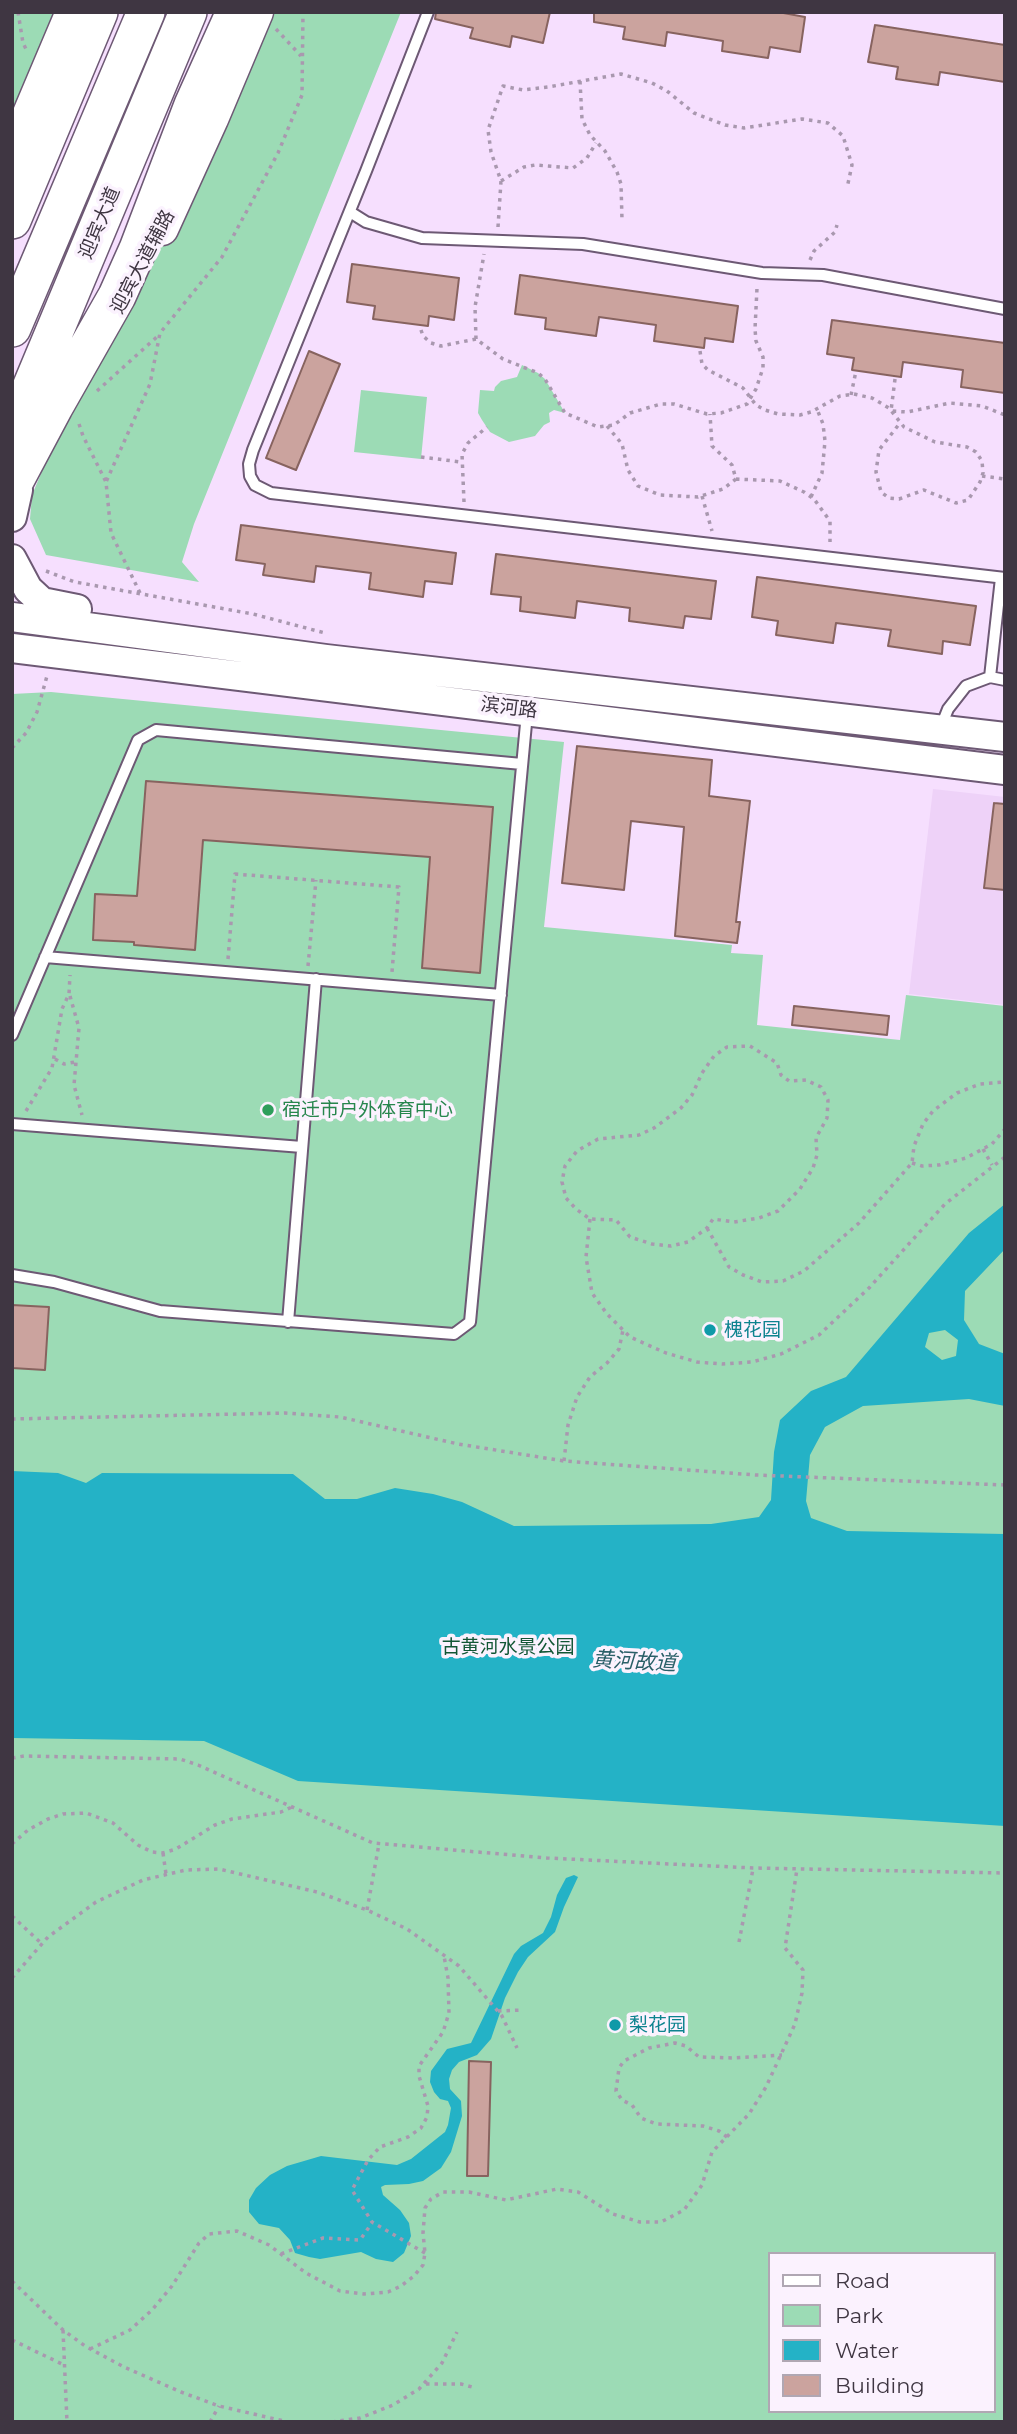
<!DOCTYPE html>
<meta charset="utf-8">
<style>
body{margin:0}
#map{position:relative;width:1017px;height:2434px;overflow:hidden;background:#f6dffe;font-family:Montserrat,sans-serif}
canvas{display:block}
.frame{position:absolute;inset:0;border:14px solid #3f3642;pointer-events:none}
.legend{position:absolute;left:768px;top:2252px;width:228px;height:161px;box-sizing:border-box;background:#fbf2fe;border:2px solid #b0a7b3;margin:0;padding:9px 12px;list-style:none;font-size:21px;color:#3f3642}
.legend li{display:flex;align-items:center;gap:14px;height:35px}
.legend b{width:35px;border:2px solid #b0a7b3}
</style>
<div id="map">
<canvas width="1017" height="2434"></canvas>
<div class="frame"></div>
<ul class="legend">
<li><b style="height:9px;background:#fff"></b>Road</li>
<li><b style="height:19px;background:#9cdbb5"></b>Park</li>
<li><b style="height:19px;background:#24b2c6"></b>Water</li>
<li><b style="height:19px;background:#cba39e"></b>Building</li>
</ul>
</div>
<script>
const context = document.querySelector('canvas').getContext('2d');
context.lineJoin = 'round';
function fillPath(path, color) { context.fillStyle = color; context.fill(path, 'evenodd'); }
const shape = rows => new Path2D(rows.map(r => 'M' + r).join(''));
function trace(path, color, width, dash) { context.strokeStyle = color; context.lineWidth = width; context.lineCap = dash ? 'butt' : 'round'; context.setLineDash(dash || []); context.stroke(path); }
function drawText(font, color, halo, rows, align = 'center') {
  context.font = font + ' Montserrat,"Noto Sans SC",sans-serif'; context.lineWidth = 7; context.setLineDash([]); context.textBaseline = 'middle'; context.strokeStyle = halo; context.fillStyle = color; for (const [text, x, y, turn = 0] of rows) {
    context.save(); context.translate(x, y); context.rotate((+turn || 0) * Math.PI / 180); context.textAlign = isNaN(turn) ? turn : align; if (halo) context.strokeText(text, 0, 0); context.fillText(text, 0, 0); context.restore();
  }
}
fillPath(shape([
 [933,789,1005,797,1005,1005,909,994]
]), '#eed2f8');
fillPath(shape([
 [12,12,72,12,12,154],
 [235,12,401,12,194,524,182,562,199,582,46,555,30,519,32,495],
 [522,365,538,373,545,379,565,413,554,410,549,413,550,422,544,425,535,436,509,442,490,432,482,420,478,413,480,390,494,391,495,387,501,381,517,377],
 [361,390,427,397,421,459,354,452],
 [51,692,564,742,544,927,732,945,731,953,763,955,757,1025,900,1040,906,995,1005,1006,1005,2422,12,2422,12,694],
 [770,2254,994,2254,994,2411,770,2411]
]), '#9cdbb5');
fillPath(shape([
 [1005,1204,1005,1249,965,1291,964,1320,979,1344,1005,1354,1005,1406,969,1399,863,1406,825,1427,810,1455,806,1501,811,1518,847,1531,1005,1534,1005,1826,298,1781,204,1741,12,1738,12,1471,58,1473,86,1483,102,1473,293,1474,325,1499,357,1499,395,1488,433,1494,462,1502,514,1526,711,1524,759,1517,771,1500,774,1452,780,1420,811,1391,846,1377,969,1233],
 [945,1330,958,1340,956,1356,942,1360,925,1347,929,1333],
 [574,1875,578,1877,564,1907,555,1932,528,1957,518,1972,505,1998,491,2039,477,2055,459,2062,452,2070,449,2079,450,2089,461,2101,462,2116,451,2152,441,2168,423,2181,409,2184,385,2185,381,2187,383,2195,400,2210,409,2223,411,2236,404,2253,393,2262,376,2259,361,2252,320,2259,309,2257,295,2253,290,2240,279,2228,259,2224,249,2212,249,2200,256,2188,270,2175,287,2166,321,2156,397,2165,411,2159,445,2132,448,2125,451,2108,448,2101,440,2099,434,2092,430,2082,431,2071,447,2049,471,2043,514,1954,521,1946,543,1933,551,1917,557,1895,566,1878]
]), '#24b2c6');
const building = shape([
 [436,12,550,12,543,43,512,36,510,47,470,38,473,28,435,19,436,12],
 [594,12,778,12,805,17,800,52,770,47,768,58,722,51,723,41,667,32,665,46,623,39,625,27,594,22,594,12],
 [875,25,1005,45,1005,82,940,72,938,85,896,79,898,67,868,62,875,25],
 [352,264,459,278,454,320,429,316,428,326,373,319,375,306,347,302,352,264],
 [520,275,738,306,733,342,705,338,704,348,654,341,656,325,599,317,596,336,545,329,546,318,515,314,520,275],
 [832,320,1005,343,1005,393,961,387,963,370,903,362,901,377,852,370,854,358,827,354,832,320],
 [309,351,340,364,296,470,266,458,309,351],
 [241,525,456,553,452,584,425,581,423,597,369,589,371,573,316,566,314,582,263,575,265,564,236,560,241,525],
 [496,554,716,581,711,619,685,616,683,628,629,621,630,608,577,601,575,618,520,611,521,597,491,594,496,554],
 [757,577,976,606,970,645,943,641,942,654,888,646,891,630,836,623,833,643,776,635,778,621,752,617,757,577],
 [577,746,712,760,709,796,750,801,736,922,740,922,737,943,675,936,684,827,631,821,624,890,562,883,577,746],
 [146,781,493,807,480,973,422,968,430,857,203,840,195,950,134,945,134,942,93,940,95,894,137,896,146,781],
 [994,803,1005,804,1005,890,984,888,994,803],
 [794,1006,889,1016,887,1035,792,1025,794,1006],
 [12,1305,49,1307,45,1370,12,1368,12,1305],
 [469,2061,491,2062,488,2176,467,2176,469,2061]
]);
fillPath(building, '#cba39e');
trace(building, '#87635f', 2);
const lane = shape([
 [428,12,366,171,253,450,249,464,250,476,255,485,271,493,1005,578],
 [350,212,366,222,422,238,583,244,762,273,823,275,1005,309],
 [990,677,1001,578],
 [940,729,948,709,966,686,990,677,1005,680],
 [45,957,501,995],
 [12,1035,138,740,156,730,522,764],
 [12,1124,302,1147],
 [12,1275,54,1282,160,1311,454,1334,470,1322,527,713],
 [288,1322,316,979]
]);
const secondary = shape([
 [12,517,18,490],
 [12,559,28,589,42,602,77,609],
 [12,617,326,659,1005,737],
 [12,648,1005,770]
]);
const primary = shape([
 [12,169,25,123,72,12],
 [162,229,212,119,257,12]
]);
const highway = shape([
 [12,220,99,12],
 [12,328,146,12],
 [12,433,188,12],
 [12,486,54,407,117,296,138,249,193,105,235,12]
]);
trace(lane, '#6d5974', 14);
trace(secondary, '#6d5974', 32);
trace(primary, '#6d5974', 35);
trace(highway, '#6d5974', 40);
trace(shape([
 [18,12,23,43,27,51],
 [276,29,301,56],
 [580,81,582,119,590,135,605,151,617,172,621,184,622,220],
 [501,181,524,167,535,165,573,168,587,158,596,143],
 [498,227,501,181,491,152,488,130,503,86,523,90,548,87,621,74,652,83,667,91,694,113,725,125,744,128,802,119,828,123,843,136,852,165,847,188],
 [810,260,814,251,835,232,837,225],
 [421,330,423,336,431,343,441,346,476,339,503,359,538,373,545,379,565,413,598,427,614,425,630,413,661,404,674,404,707,414,721,413,747,404,756,389,763,368,763,357,756,341,755,329,757,288],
 [476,339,475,307,484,254],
 [700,351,702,364,708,370,743,388,756,405,765,410,778,414,800,415,811,412,840,396,854,394,872,398,889,408,904,427,935,442,967,447,976,452,982,461,983,473,980,482,968,500,956,503,924,490,899,499,889,498,881,492,876,472,879,450,900,423],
 [895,379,891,411,907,412,950,403,982,406,1005,415],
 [97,391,159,335],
 [851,395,856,371],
 [79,424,83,436,106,482],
 [607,426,622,444,628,470,638,486,660,495,698,497,723,489,736,479,732,465,712,446,710,414],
 [421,457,461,462],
 [982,476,1005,479],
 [736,479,780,481,804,492,814,499,830,521,830,542],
 [702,496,712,531],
 [811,497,822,473,825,441,823,424,817,409],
 [464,502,462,454,468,443,487,427],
 [46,571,75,582,253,614,325,633],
 [140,593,111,533,106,482,150,384,160,333,222,257,278,153,302,95,303,12],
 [12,748,26,733,37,712,47,676],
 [228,959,235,874,399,887,392,972],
 [308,966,316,880],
 [70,996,79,1028,74,1085,82,1115],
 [750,1046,777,1063,781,1075,789,1081,806,1080,821,1087,828,1100,827,1118,816,1138,817,1155,813,1168,800,1189,778,1211,759,1218,734,1222,713,1219,707,1228,688,1242,671,1246,652,1244,630,1237,616,1220,590,1219,576,1209,566,1198,562,1182,565,1166,577,1151,598,1139,639,1135,654,1128,681,1108,692,1095,702,1073,714,1056,727,1047,750,1046],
 [55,1059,64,1064,75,1062],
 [26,1111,52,1068,62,1009,69,994,70,975],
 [983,1149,992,1165],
 [912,1163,922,1166,939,1165,966,1158,992,1144,1005,1129],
 [590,1219,586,1257,592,1293,607,1314,630,1337,666,1353,697,1362,722,1364,752,1362,781,1354,819,1335,869,1288,945,1204,1005,1157],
 [707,1228,729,1267,743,1275,762,1282,783,1281,804,1271,859,1223,912,1163,914,1146,923,1124,933,1111,957,1093,980,1084,1005,1082],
 [12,1419,285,1413,340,1417,458,1444,564,1461,756,1475,1005,1485],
 [564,1461,568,1425,577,1397,590,1377,607,1363,619,1349,623,1330],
 [12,1758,24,1756,180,1759,198,1765,373,1843,547,1858,753,1868,1005,1873],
 [12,1844,28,1830,48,1819,63,1814,86,1813,113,1823,138,1845,152,1852,163,1853,176,1849,215,1825,232,1819,281,1812,292,1807],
 [163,1853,166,1874],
 [367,1910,379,1844],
 [12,1916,41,1943],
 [739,1942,753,1869],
 [12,1978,48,1937,96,1902,143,1880,186,1870,219,1869,317,1892,367,1910,407,1929,459,1966,502,2016,517,2048],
 [498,2011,522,2010],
 [727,2137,719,2131,703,2126,656,2124,641,2118,632,2105,622,2100,616,2091,619,2068,624,2061,649,2048,675,2043,686,2046,699,2057,733,2058,782,2055],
 [425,2253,372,2222,352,2190,368,2160,380,2147,408,2137,421,2128,427,2117,428,2106,419,2076,419,2066,443,2032,449,2013,448,1978,444,1956],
 [281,2254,323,2238,360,2240,372,2223],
 [12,2281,63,2330,85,2346,124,2367,181,2392,219,2406,288,2422],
 [63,2330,67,2422],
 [12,2340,64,2365],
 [90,2349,130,2330,152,2310,172,2286,199,2243,209,2234,237,2231,269,2245,306,2273,340,2291,364,2294,388,2292,401,2286,414,2276,423,2265,425,2253,423,2233,425,2208,431,2199,443,2192,469,2192,506,2200,557,2189,578,2192,613,2214,640,2222,661,2222,684,2210,702,2185,712,2152,749,2114,766,2087,795,2024,802,1993,803,1970,785,1948,797,1869],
 [426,2384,461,2384,472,2387],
 [210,2422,219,2406],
 [332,2422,360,2418,393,2405,419,2389,442,2363,457,2332]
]), '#a998af', 3.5, [3.5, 5]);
trace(lane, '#fff', 10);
trace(secondary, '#fff', 28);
trace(primary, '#fff', 32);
trace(highway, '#fff', 37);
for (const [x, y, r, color] of [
 [268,1110,7,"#2e9e5b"],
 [710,1330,7,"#0f9aa8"],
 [615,2025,7,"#0f9aa8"]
]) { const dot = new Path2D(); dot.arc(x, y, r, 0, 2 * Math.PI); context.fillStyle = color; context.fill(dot); trace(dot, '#fbf2fe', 2.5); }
drawText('19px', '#3f3642', '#fbf2fe', [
 ["迎宾大道",100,223,-67],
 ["迎宾大道辅路",143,262,-62],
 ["滨河路",509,708,7]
]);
drawText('19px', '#27864d', '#fbf2fe', [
 ["宿迁市户外体育中心",282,1110]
], 'left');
drawText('19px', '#0d838f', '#fbf2fe', [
 ["槐花园",724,1330],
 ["梨花园",629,2025]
], 'left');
drawText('19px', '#125635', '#fbf2fe', [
 ["古黄河水景公园",508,1647]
]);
drawText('italic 21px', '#2a5f68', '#fbf2fe', [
 ["黄河故道",634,1662,3]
]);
</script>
